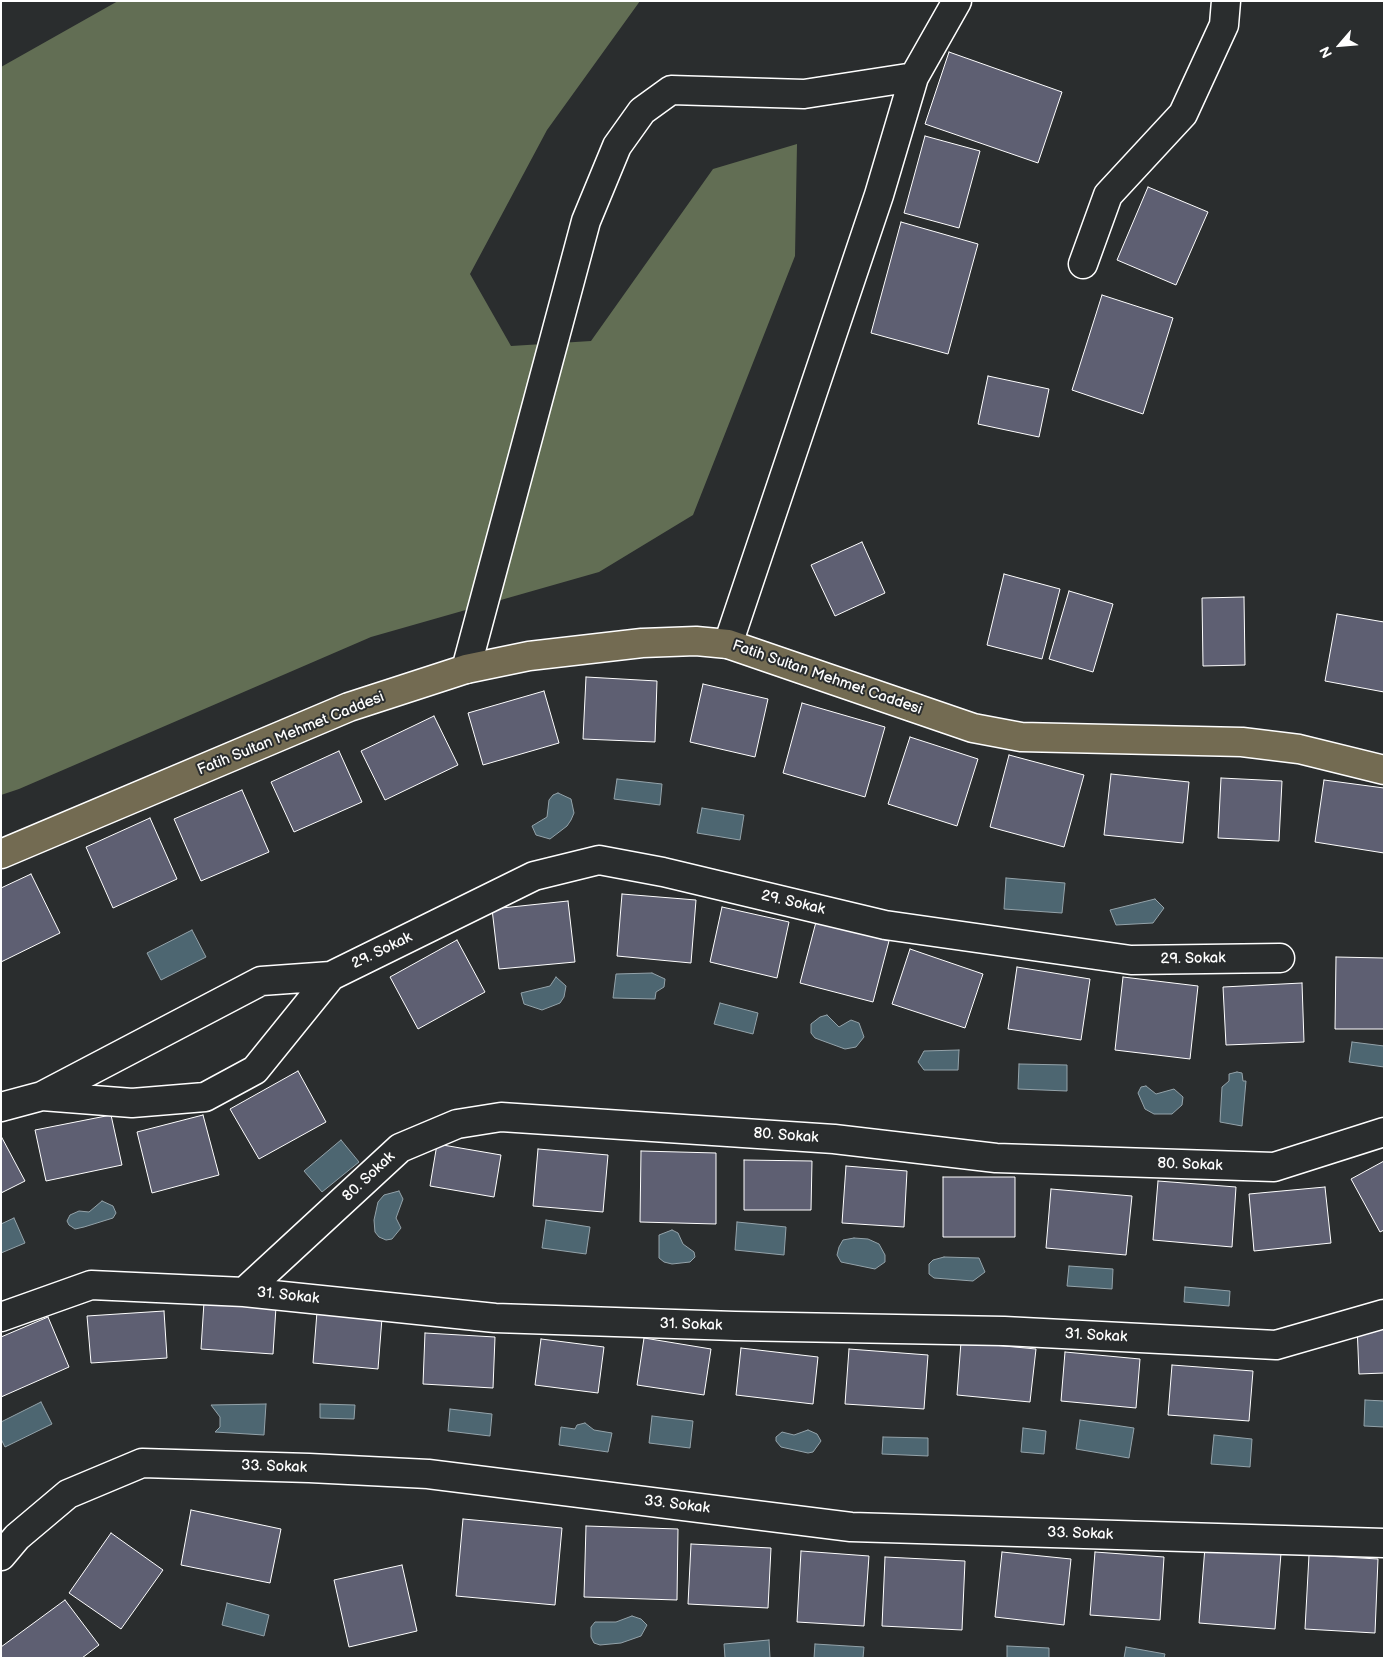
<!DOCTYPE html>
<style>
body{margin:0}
#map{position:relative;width:1385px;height:1659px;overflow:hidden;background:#2a2d2e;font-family:"Balsamiq Sans",sans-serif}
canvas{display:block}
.frame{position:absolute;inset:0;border:2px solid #fff;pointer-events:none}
.north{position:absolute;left:1315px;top:20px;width:50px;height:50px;-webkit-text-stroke:4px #2a2d2e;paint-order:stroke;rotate:243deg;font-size:14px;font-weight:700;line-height:20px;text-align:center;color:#fff}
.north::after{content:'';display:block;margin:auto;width:18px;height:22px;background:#fff;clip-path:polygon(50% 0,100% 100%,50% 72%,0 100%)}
</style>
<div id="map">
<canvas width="1385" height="1659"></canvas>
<div class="frame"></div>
<div class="north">N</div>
</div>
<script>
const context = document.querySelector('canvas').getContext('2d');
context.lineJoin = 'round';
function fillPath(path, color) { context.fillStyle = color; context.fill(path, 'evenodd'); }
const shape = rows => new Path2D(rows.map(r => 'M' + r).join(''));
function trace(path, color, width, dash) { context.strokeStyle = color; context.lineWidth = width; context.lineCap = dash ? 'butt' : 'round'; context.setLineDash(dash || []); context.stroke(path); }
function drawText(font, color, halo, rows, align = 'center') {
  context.font = font + ' "Balsamiq Sans",sans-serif'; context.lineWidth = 4; context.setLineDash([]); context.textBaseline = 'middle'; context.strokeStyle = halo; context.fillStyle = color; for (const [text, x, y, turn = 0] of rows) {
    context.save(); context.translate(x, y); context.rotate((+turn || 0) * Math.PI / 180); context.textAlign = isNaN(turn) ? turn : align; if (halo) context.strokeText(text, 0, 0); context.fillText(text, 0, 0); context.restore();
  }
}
fillPath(shape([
 [118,1,640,1,547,130,470,274,511,346,591,341,713,169,797,144,795,256,693,515,599,572,371,637,19,789,1,795,1,67]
]), '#626e54');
const water = shape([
 [617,779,662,784,660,805,614,799,617,779],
 [558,793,571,799,574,813,571,820,567,826,550,839,536,835,532,826,547,817,549,800,553,795,558,793],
 [702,808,744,815,740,840,697,833,702,808],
 [1006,878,1065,883,1062,913,1004,909,1006,878],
 [1155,899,1164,908,1153,923,1116,925,1110,910,1155,899],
 [192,930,206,957,161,980,147,953,192,930],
 [652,973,665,979,664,987,656,992,655,999,613,998,616,974,652,973],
 [556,977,566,986,564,997,560,1003,542,1010,524,1004,521,993,550,986,556,977],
 [720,1003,758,1013,753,1034,714,1024,720,1003],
 [827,1015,839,1027,851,1020,859,1023,864,1037,856,1047,845,1049,815,1038,811,1033,811,1024,820,1017,827,1015],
 [1352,1042,1384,1046,1384,1067,1349,1062,1352,1042],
 [959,1050,958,1070,924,1070,918,1062,924,1051,959,1050],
 [1019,1064,1067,1065,1067,1091,1018,1089,1019,1064],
 [1237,1072,1242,1073,1243,1081,1246,1081,1242,1126,1220,1122,1222,1087,1229,1081,1229,1074,1237,1072],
 [1146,1086,1156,1094,1174,1089,1183,1097,1182,1105,1172,1114,1154,1114,1145,1109,1138,1093,1141,1087,1146,1086],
 [341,1140,359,1162,322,1192,304,1171,341,1140],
 [399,1191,403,1199,396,1218,401,1228,392,1239,386,1240,379,1237,375,1232,374,1220,378,1202,384,1195,399,1191],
 [102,1201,113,1206,116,1213,113,1218,84,1227,75,1229,69,1225,67,1221,70,1215,79,1211,89,1212,102,1201],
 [14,1218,25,1243,1,1253,1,1224,14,1218],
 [546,1220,590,1227,586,1254,542,1248,546,1220],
 [737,1222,786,1227,784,1255,735,1250,737,1222],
 [672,1230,678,1233,683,1244,694,1252,695,1257,690,1262,672,1264,664,1262,659,1258,659,1235,672,1230],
 [854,1238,868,1239,879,1244,885,1255,885,1262,875,1269,841,1262,837,1255,839,1247,843,1240,854,1238],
 [944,1257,979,1258,985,1272,973,1281,934,1278,929,1274,929,1264,933,1260,944,1257],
 [1069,1266,1113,1269,1112,1289,1067,1286,1069,1266],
 [1185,1287,1230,1291,1229,1306,1184,1302,1185,1287],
 [1365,1400,1384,1401,1384,1427,1364,1426,1365,1400],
 [41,1402,52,1424,5,1447,1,1439,1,1422,41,1402],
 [266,1404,264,1435,215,1432,220,1427,220,1417,211,1405,266,1404],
 [320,1404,355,1405,354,1419,320,1418,320,1404],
 [450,1409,492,1414,490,1436,448,1431,450,1409],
 [652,1416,693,1421,690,1448,649,1443,652,1416],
 [1080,1420,1134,1428,1129,1458,1076,1449,1080,1420],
 [585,1423,594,1430,612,1433,608,1452,559,1445,561,1427,575,1429,577,1425,585,1423],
 [1023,1428,1046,1431,1044,1454,1021,1452,1023,1428],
 [808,1430,817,1434,821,1441,813,1452,808,1453,781,1447,776,1441,776,1437,782,1432,794,1435,808,1430],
 [1214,1435,1252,1439,1250,1467,1211,1464,1214,1435],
 [883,1437,928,1438,928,1456,882,1454,883,1437],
 [227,1603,269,1615,264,1636,222,1625,227,1603],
 [632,1616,641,1619,647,1625,641,1636,621,1643,600,1645,594,1643,591,1637,591,1627,595,1622,616,1622,632,1616],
 [769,1640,770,1658,725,1658,724,1644,769,1640],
 [815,1644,864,1647,863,1658,814,1658,815,1644],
 [1007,1646,1049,1648,1049,1658,1007,1658,1007,1646],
 [1126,1647,1165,1654,1164,1658,1124,1658,1126,1647]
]);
fillPath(water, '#4d6671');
trace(water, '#94a3aa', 1);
const building = shape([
 [949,52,1062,92,1038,163,925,124,949,52],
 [925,136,980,151,959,228,904,213,925,136],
 [1148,187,1208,212,1176,285,1117,260,1148,187],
 [901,222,978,244,948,354,871,333,901,222],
 [1102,295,1173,318,1143,414,1072,390,1102,295],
 [988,376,1049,389,1039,437,978,424,988,376],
 [862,542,885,593,835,616,811,565,862,542],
 [1004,574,1060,589,1042,659,987,645,1004,574],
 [1069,591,1113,604,1093,672,1049,659,1069,591],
 [1244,597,1245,665,1203,666,1202,598,1244,597],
 [1337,614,1384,622,1384,692,1325,681,1337,614],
 [586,677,657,681,655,742,583,739,586,677],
 [703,684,768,699,755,757,690,742,703,684],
 [544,691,559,743,483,765,468,713,544,691],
 [802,703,885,727,865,797,783,773,802,703],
 [434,716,458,765,385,800,361,751,434,716],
 [910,737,978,759,957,826,888,804,910,737],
 [339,751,362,802,294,832,271,782,339,751],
 [1009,755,1084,775,1064,847,990,827,1009,755],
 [1111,774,1189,782,1183,843,1104,835,1111,774],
 [1221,778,1282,781,1279,841,1218,838,1221,778],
 [1324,780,1384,788,1384,853,1315,842,1324,780],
 [242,790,269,852,201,881,174,819,242,790],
 [150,818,177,879,113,908,86,847,150,818],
 [31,874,60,933,1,962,1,888,31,874],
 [622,894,696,900,691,963,617,956,622,894],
 [568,901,575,962,499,969,492,909,568,901],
 [722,907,789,922,777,978,710,962,722,907],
 [816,922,889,941,873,1002,800,983,816,922],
 [457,940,485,992,418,1029,390,977,457,940],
 [910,949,983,974,965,1028,892,1004,910,949],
 [1336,957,1384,958,1384,1029,1335,1029,1336,957],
 [1017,967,1090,979,1081,1040,1008,1029,1017,967],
 [1123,977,1198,986,1190,1059,1115,1050,1123,977],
 [1302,983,1304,1042,1226,1045,1223,987,1302,983],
 [298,1071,326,1122,259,1159,230,1109,298,1071],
 [111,1115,122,1165,46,1181,35,1130,111,1115],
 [203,1115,219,1175,152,1193,137,1132,203,1115],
 [1,1136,25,1181,1,1193,1,1136],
 [437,1144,501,1155,494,1197,430,1186,437,1144],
 [538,1149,608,1155,603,1212,533,1206,538,1149],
 [641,1151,716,1153,716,1224,640,1222,641,1151],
 [744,1160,812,1161,811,1210,744,1210,744,1160],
 [1384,1161,1384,1230,1380,1232,1351,1179,1384,1161],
 [846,1166,907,1171,904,1227,842,1223,846,1166],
 [943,1177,1015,1177,1015,1237,943,1237,943,1177],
 [1158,1181,1236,1187,1232,1247,1153,1240,1158,1181],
 [1325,1187,1331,1243,1254,1251,1249,1194,1325,1187],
 [1051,1189,1132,1196,1126,1255,1046,1248,1051,1189],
 [204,1302,276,1307,273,1354,201,1349,204,1302],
 [164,1311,167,1358,91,1363,87,1316,164,1311],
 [317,1312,382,1318,378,1369,313,1363,317,1312],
 [48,1317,69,1367,1,1397,1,1337,48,1317],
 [1384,1324,1384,1373,1359,1374,1357,1325,1384,1324],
 [425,1333,495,1337,493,1388,423,1384,425,1333],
 [644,1338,711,1349,704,1395,637,1385,644,1338],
 [541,1339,604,1347,598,1393,535,1385,541,1339],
 [961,1342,1036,1349,1030,1402,957,1395,961,1342],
 [741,1348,818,1357,813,1404,736,1395,741,1348],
 [849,1349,928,1355,924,1409,845,1404,849,1349],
 [1065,1352,1140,1359,1136,1408,1061,1401,1065,1352],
 [1172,1365,1253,1371,1249,1421,1168,1415,1172,1365],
 [191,1510,281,1529,270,1583,181,1565,191,1510],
 [463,1519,562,1528,555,1605,456,1596,463,1519],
 [586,1526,678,1529,677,1600,584,1597,586,1526],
 [111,1533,163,1570,121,1629,69,1593,111,1533],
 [691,1544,771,1548,768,1608,688,1604,691,1544],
 [1205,1547,1281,1553,1275,1629,1199,1623,1205,1547],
 [801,1551,869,1556,864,1626,797,1622,801,1551],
 [1002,1552,1071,1559,1064,1625,995,1617,1002,1552],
 [1095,1552,1164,1557,1160,1620,1090,1615,1095,1552],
 [1309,1555,1378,1559,1375,1633,1305,1629,1309,1555],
 [885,1557,965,1561,962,1630,882,1626,885,1557],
 [402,1565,417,1631,349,1647,334,1580,402,1565],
 [65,1600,99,1645,82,1658,1,1658,1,1647,65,1600]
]);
fillPath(building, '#5e5f72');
trace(building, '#fff', 1);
const minor = shape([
 [1083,264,1108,195,1183,114,1224,25,1226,1],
 [728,644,879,195,914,77,957,1],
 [466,669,586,221,617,146,642,111,671,90,804,94,914,77],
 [42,1096,132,1103,205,1097,255,1070,331,976],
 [1,1107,42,1096,261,981,331,976,534,876,599,860,663,872,885,925,1131,960,1280,958],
 [244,1292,400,1148,457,1124,501,1117,834,1139,996,1158,1274,1167,1384,1132],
 [1,1317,91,1285,244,1292,495,1318,735,1326,1004,1331,1276,1345,1384,1314],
 [1,1556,17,1537,68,1494,142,1463,309,1468,428,1474,851,1527,1384,1543]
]);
const major = shape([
 [1,854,349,707,466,669,529,656,642,643,696,641,728,644,973,728,1021,737,1242,742,1299,749,1384,770]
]);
trace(minor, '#fff', 31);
trace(major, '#fff', 31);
trace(minor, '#2a2d2e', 28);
trace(major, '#736b52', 28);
drawText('15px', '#fff', '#2a2d2e', [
 ["Fatih Sultan Mehmet Caddesi",827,678,19],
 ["Fatih Sultan Mehmet Caddesi",291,734,-22],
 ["29. Sokak",793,903,13],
 ["29. Sokak",382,951,-26],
 ["29. Sokak",1193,959,-1],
 ["80. Sokak",786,1136,4],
 ["80. Sokak",1190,1165,2],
 ["80. Sokak",369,1177,-43],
 ["31. Sokak",288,1296,6],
 ["31. Sokak",691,1325,2],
 ["31. Sokak",1096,1336,3],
 ["33. Sokak",274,1467,2],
 ["33. Sokak",677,1505,7],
 ["33. Sokak",1080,1534,2]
]);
</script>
